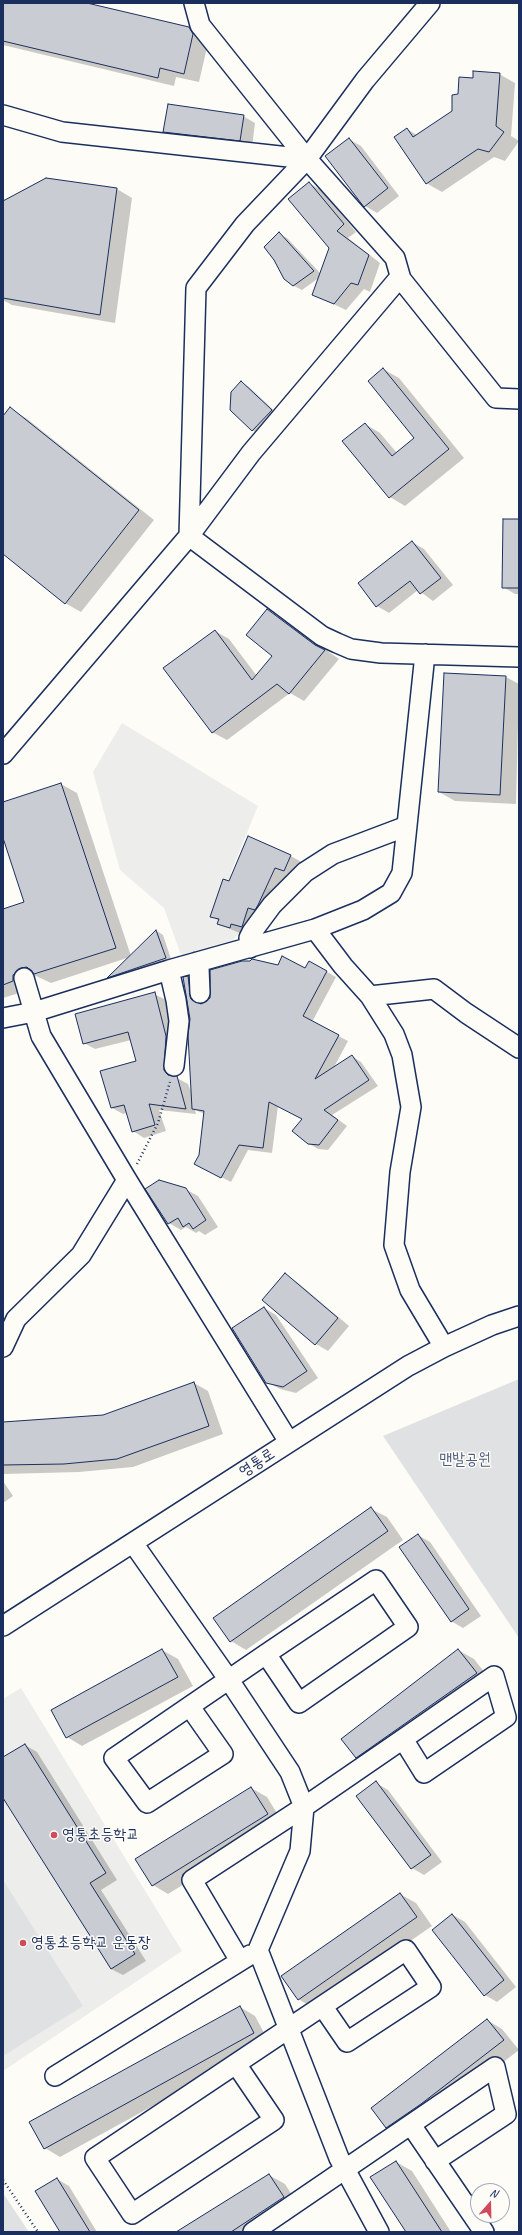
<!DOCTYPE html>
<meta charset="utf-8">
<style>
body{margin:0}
#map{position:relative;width:522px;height:2235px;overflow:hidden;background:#fdfcf7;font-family:Caveat,sans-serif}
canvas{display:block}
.frame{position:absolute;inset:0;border:4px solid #1b2f5e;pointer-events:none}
.north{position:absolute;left:470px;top:2183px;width:40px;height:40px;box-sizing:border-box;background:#fdfcf7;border:1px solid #a3aaba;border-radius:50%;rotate:20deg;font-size:11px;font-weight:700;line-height:16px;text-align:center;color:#1b2f5e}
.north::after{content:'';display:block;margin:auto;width:14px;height:18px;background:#d1495b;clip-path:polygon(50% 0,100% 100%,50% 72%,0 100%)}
</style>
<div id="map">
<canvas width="522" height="2235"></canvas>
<div class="frame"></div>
<div class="north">N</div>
</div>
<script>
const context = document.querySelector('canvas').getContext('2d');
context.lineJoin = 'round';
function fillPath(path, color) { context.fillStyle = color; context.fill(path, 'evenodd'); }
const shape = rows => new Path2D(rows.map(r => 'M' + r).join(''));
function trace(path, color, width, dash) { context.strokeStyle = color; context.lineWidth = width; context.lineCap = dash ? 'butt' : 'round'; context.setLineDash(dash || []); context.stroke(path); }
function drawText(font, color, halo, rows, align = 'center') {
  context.font = font + ' Caveat,"Poor Story",sans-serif'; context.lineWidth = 3; context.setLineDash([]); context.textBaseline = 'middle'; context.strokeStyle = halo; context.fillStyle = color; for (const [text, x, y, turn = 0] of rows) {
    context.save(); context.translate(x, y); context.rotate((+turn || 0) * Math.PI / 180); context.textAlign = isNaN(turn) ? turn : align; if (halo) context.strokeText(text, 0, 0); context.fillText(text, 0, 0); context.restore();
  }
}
fillPath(shape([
 [122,723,258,806,230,874,271,889,267,901,233,940,181,955,164,908,120,870,93,772],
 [21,1688,182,1951,3,2071,3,1699]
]), '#edeeec');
fillPath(shape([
 [519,1379,519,1638,383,1436],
 [3,1880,83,2006,3,2056],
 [3,2193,29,2232,3,2232]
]), '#e0e1e3');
fillPath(shape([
 [3,3,82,3,189,28,205,38,208,43,199,82,176,77,174,86,3,45],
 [499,74,515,83,511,136,519,141,505,161,494,157,442,192,426,183,407,129,417,135,453,111,474,79],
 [243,116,255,123,252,147,177,139,165,132],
 [349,139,361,146,399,196,377,213,365,206],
 [309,183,321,190,356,232,348,238,380,263,370,292,364,289,346,310,314,295,320,277,302,290,294,286,279,234,287,238,321,274,330,247],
 [117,189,132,198,115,323,12,305,3,300,3,202],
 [383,369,399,378,464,458,405,506,390,497,365,424,380,433,397,453,416,438],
 [241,382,249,387,279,415,260,435,252,430],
 [10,409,26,418,154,520,81,612,65,603,3,553,3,418],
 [519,520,519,594,515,594,503,587],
 [412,542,424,549,453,585,433,601,418,590,389,613,377,606],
 [268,610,339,659,304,701,290,693,227,740,212,732,215,631,229,639,257,676,273,656],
 [506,677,519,684,516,804,455,801,439,792],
 [61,784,77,793,131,956,157,931,163,935,172,962,115,981,109,978,130,957,51,983,36,976,29,984,29,990,3,998,3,910,26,903,3,835,3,803],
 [291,856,303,863,296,877,287,874,275,904,242,934,218,924,219,921,212,916,230,882],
 [309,962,336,977,312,1022,348,1041,333,1069,352,1056,361,1062,378,1086,332,1115,347,1126,328,1150,318,1149,308,1143,303,1119,278,1106,272,1153,248,1150,231,1182,205,1169,205,1114,195,1110,196,1114,159,1110,166,1131,144,1138,133,1131,127,1113,123,1114,112,1108,137,1062,131,1040,95,1049,84,1043,154,994,166,1000,177,1043,175,1077,188,1084,192,1094,191,1019,184,978,188,977,198,982,200,1005,279,966,306,969],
 [185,1189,198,1196,218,1227,205,1235,199,1231,196,1233,186,1227,181,1230,169,1223],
 [285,1275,297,1282,349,1326,328,1351,316,1344,264,1300],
 [264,1308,276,1315,318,1378,296,1393,280,1389,267,1382],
 [194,1383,208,1391,223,1434,133,1467,79,1472,3,1474,3,1423,103,1416],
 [3,1481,13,1496,3,1503],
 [371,1509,387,1517,403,1540,246,1650,231,1641],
 [418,1535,430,1542,481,1616,463,1628,451,1621],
 [162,1650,178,1659,193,1686,82,1746,67,1737],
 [458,1650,474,1659,492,1682,372,1766,356,1757],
 [25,1745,37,1752,117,1880,101,1890,146,1961,123,1975,111,1969,3,1796,3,1758],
 [376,1783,388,1790,442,1862,424,1875,412,1868,358,1796],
 [251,1788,267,1797,283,1823,168,1894,153,1885],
 [400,1894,416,1903,432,1926,314,2008,298,1999],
 [453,1915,465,1922,516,1987,497,2002,485,1995],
 [240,2007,255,2016,269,2042,60,2157,45,2148],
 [487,2020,502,2029,519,2050,437,2113,403,2136,387,2127],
 [396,2162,412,2171,451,2232,407,2232],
 [269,2175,285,2184,299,2206,259,2232,177,2232],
 [57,2179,69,2186,97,2232,61,2232]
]), '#0003');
const building = shape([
 [3,3,87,3,189,27,193,34,184,74,160,68,158,78,3,41,3,3],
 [473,71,500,73,496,126,504,132,489,152,478,149,426,184,394,137,407,128,413,137,452,111,452,95,458,94,459,77,473,78,473,71],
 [168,104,244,115,240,141,163,132,168,104],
 [349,138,388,188,364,207,325,156,349,138],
 [46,178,117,188,100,315,3,298,3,201,46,178],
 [309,182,344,224,337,231,369,255,358,285,351,283,334,304,312,295,329,248,288,199,309,182],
 [279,232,314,271,293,286,284,279,274,260,264,247,279,232],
 [383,368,449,449,389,498,342,441,365,423,392,456,414,438,368,381,383,368],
 [241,381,272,410,252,431,230,410,231,392,241,381],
 [10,407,139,510,65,604,3,554,3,416,10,407],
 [503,519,519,519,519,588,502,588,503,519],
 [412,541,441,578,420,594,410,581,376,607,358,583,412,541],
 [267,609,315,645,325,650,289,694,277,684,212,733,163,668,215,630,252,680,272,656,246,635,267,609],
 [444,673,506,676,500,795,438,792,444,673],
 [61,783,116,948,34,974,27,967,21,968,13,975,13,981,3,985,3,909,24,902,3,838,3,802,61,783],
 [248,836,291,855,284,871,275,868,258,905,255,910,248,908,242,927,231,924,230,928,217,924,219,919,210,917,223,879,229,881,248,836],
 [156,930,166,958,107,978,156,930],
 [282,956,305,968,309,961,327,971,303,1016,339,1035,315,1079,352,1055,369,1080,324,1110,338,1120,319,1145,308,1144,292,1131,302,1119,269,1102,263,1148,239,1145,221,1178,194,1164,199,1155,204,1111,192,1109,188,1035,190,1019,183,977,188,976,191,999,201,1004,210,998,210,970,242,961,250,961,252,959,278,965,282,956],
 [155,992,166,1036,164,1070,168,1075,177,1076,186,1109,149,1104,155,1125,132,1132,124,1105,111,1108,100,1071,136,1061,128,1032,83,1044,75,1014,155,992],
 [159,1180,186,1188,206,1220,193,1229,189,1223,183,1227,178,1218,168,1224,145,1189,159,1180],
 [285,1273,338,1318,315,1345,262,1300,285,1273],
 [264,1307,307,1371,283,1387,266,1383,232,1328,264,1307],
 [194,1382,209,1426,117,1459,64,1464,3,1465,3,1422,103,1415,194,1382],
 [371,1507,388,1531,230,1642,213,1618,371,1507],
 [418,1534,469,1609,451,1622,399,1547,418,1534],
 [162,1649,178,1677,66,1738,51,1710,162,1649],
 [458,1649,477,1673,356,1758,341,1739,458,1649],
 [25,1744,106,1873,90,1883,135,1954,111,1969,3,1798,3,1757,25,1744],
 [376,1781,431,1855,411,1869,356,1796,376,1781],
 [251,1787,268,1814,152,1886,135,1859,251,1787],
 [400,1893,417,1917,298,2000,281,1976,400,1893],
 [452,1914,504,1980,484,1996,432,1930,452,1914],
 [240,2006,254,2033,44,2149,29,2122,240,2006],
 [487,2019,504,2040,421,2104,386,2128,371,2108,487,2019],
 [396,2161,442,2232,406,2232,370,2177,396,2161],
 [269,2174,284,2197,231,2232,176,2232,269,2174],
 [57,2178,90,2232,60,2232,35,2191,57,2178]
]);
fillPath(building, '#c9ccd3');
trace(building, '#1b2f5e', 1);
const minor = shape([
 [194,3,200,25,307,159,395,258,401,279,496,398,519,399],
 [430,3,365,80,307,159,245,224,196,288,189,536,322,636,337,643,351,649,381,653,519,657],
 [3,115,62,132,307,159],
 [3,754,189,536,251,453,400,277],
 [315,929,343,966,370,996,394,1034,402,1055,411,1107,400,1172,394,1245,410,1290,444,1347],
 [250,948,249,938,252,932,272,905,305,872,333,854,407,826],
 [197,962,199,968,200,993],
 [169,970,176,1000,179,1021,174,1066],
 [24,978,41,1036,127,1180,289,1442],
 [370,996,434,989,466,1013,519,1048],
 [3,1018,34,1012,169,970,315,929,363,910,391,893,402,873,425,654],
 [3,1347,16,1319,81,1255,127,1180],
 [133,1543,229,1680,290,1772,304,1807,300,1851,258,1950,339,2158,379,2232],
 [3,1626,408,1366,444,1347,492,1325,519,1316],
 [190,1707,223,1754,147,1803,114,1758,266,1654,376,1580,408,1627,299,1703,266,1654],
 [240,1961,192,1880,304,1807,403,1739,494,1676,506,1717,424,1773,403,1739],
 [236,2064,274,2120,132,2214,95,2158,406,1950,431,1987,347,2042,323,2007],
 [55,2076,250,1955],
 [411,2125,484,2232],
 [253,2232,495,2067,506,2114,435,2161]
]);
trace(minor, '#1b2f5e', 22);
trace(shape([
 [137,1164,158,1123,170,1082],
 [3,2180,38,2232]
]), '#1b2f5e', 2.5, [1, 3]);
trace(minor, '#fdfcf7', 19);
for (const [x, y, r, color] of [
 [54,1835,4,"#d1495b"],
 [23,1943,4,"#d1495b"]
]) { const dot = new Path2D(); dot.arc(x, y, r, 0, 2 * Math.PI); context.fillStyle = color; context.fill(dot); trace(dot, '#fdfcf7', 1.5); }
drawText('16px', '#4c5c7f', '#fdfcf7', [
 ["맨발공원",465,1460]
]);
drawText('16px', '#1b2f5e', '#fdfcf7', [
 ["영통로",257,1463,-33]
]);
drawText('16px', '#1b2f5e', '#fdfcf7', [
 ["영통초등학교",62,1835],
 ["영통초등학교 운동장",31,1943]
], 'left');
</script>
